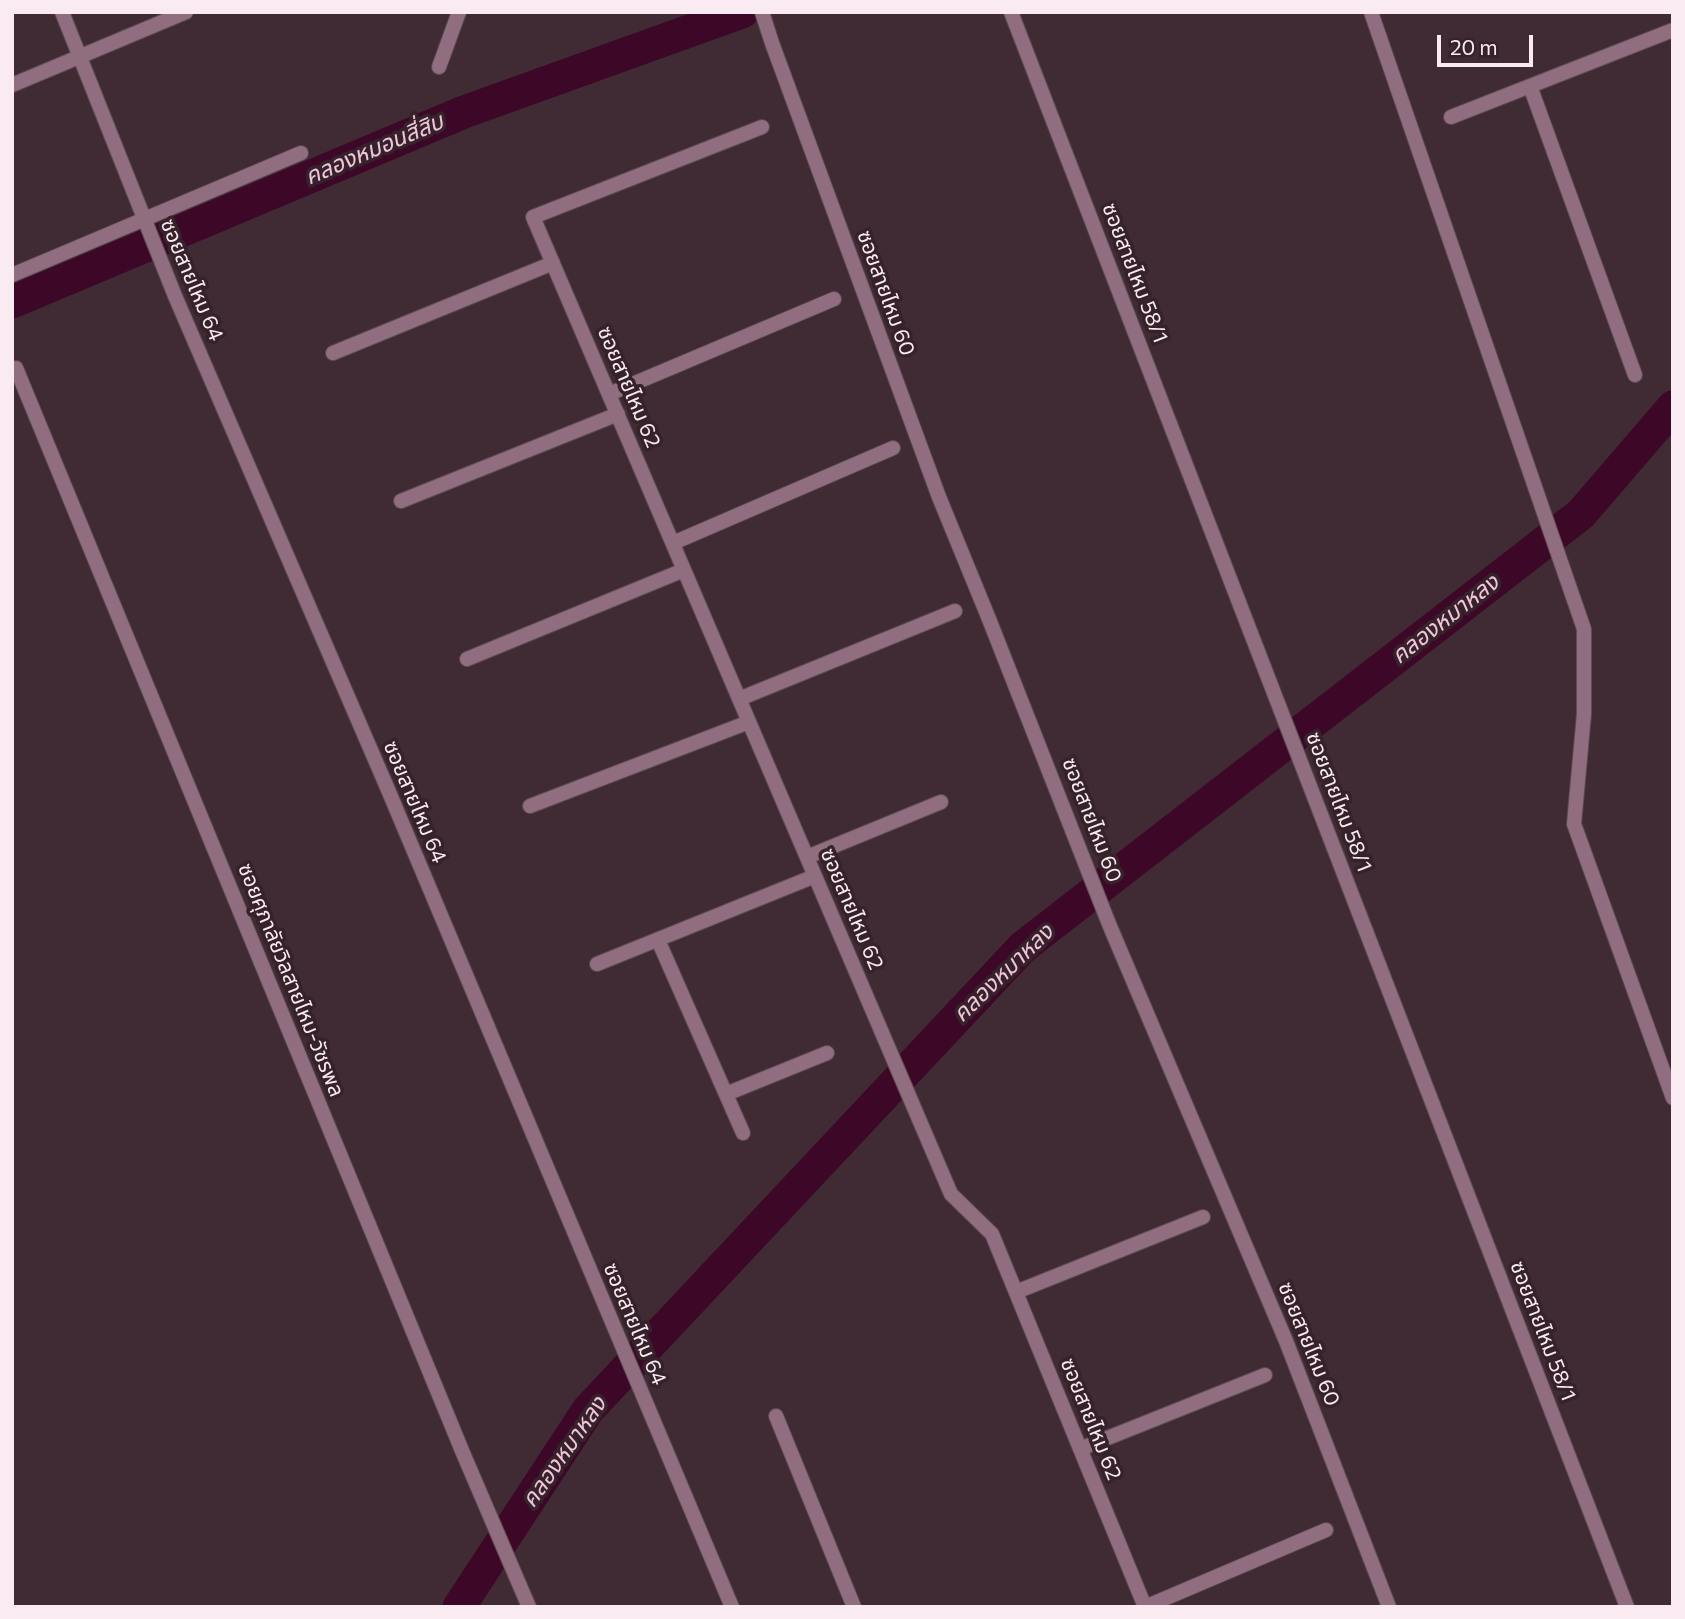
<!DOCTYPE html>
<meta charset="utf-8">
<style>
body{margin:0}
#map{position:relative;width:1685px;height:1619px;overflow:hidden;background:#402b35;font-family:Commissioner,sans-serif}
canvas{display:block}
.frame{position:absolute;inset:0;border:14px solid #f9ebf1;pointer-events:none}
.scale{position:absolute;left:1437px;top:35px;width:96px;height:32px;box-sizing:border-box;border:4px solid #f9ebf1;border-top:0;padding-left:9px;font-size:21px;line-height:24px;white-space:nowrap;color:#f9ebf1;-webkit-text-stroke:5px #36222b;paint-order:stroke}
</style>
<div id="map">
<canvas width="1685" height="1619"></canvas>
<div class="frame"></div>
<div class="scale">20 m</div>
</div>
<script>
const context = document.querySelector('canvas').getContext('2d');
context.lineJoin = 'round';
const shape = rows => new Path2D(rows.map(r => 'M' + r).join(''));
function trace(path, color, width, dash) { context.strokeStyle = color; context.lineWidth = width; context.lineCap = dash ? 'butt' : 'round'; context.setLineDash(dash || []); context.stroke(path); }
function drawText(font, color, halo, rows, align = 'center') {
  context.font = font + ' Commissioner,"Noto Sans Thai",sans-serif'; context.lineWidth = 7; context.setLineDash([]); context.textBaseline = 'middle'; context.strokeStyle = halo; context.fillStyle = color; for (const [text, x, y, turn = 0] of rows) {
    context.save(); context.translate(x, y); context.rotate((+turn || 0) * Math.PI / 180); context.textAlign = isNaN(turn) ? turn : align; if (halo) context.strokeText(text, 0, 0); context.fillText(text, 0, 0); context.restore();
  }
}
trace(shape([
 [12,302,464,112,742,12],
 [459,1607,588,1410,1023,947,1581,514,1673,407]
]), '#3d0827', 33);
const street = shape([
 [62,12,175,296,389,792,732,1607],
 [762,12,772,43,939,497,989,619,1109,924,1286,1341,1389,1607],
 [1011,12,1627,1607],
 [1371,12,1584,629,1584,714,1574,824,1673,1098],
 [439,67,459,12],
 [12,85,186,12],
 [1530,86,1635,375],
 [1451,117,1673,30],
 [762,127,533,217,951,1194,992,1234,1145,1607,1326,1530],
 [12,275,301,153],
 [333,353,553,263],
 [16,368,463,1453,529,1607],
 [609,394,834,299],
 [401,501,618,414],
 [673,543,893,448],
 [467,659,684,570],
 [739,699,955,611],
 [530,806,749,722],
 [807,857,941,802],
 [658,940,743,1133],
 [597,964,815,876],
 [726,1094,827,1053],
 [1016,1292,1203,1217],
 [776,1416,854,1607],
 [1080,1449,1265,1375]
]);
trace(street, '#5e4a53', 16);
trace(street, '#916e7f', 14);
drawText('21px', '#f9ebf1', '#36222b', [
 ["ซอยสายไหม 58/1",1135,273,69],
 ["ซอยสายไหม 64",192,280,67],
 ["ซอยสายไหม 60",886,293,70],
 ["ซอยสายไหม 62",629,387,67],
 ["ซอยสายไหม 64",415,802,67],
 ["ซอยสายไหม 58/1",1339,802,69],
 ["ซอยสายไหม 60",1092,820,69],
 ["ซอยสายไหม 62",852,909,67],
 ["ซอยศุภาลัยวิลสายไหม-วัชรพล",291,980,68],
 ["ซอยสายไหม 64",635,1324,67],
 ["ซอยสายไหม 58/1",1543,1331,69],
 ["ซอยสายไหม 60",1309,1344,68],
 ["ซอยสายไหม 62",1091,1419,68]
]);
drawText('italic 23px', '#f2c6da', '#36222b', [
 ["คลองหมอนสี่สิบ",374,149,-23],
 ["คลองหมาหลง",1445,619,-38],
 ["คลองหมาหลง",1003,973,-44],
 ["คลองหมาหลง",564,1452,-55]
]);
</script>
